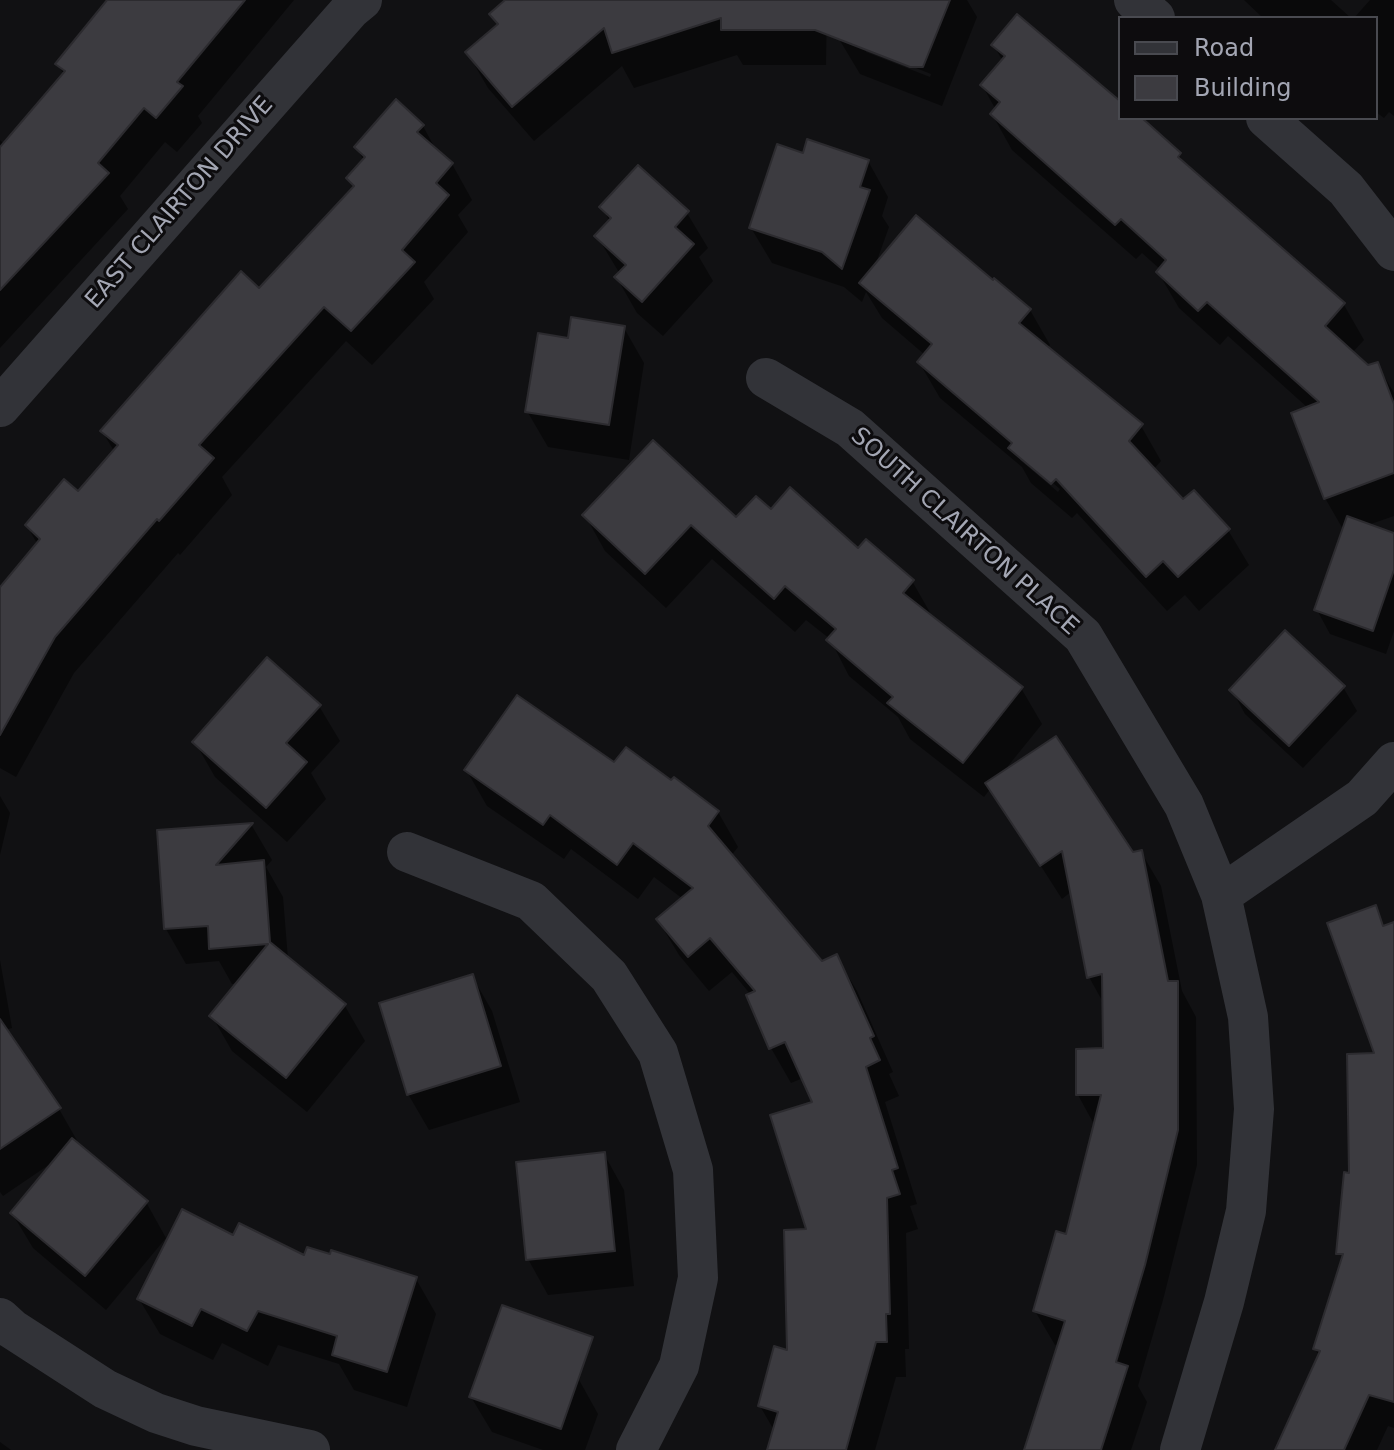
<!DOCTYPE html>
<style>
body{margin:0}
#map{position:relative;width:1394px;height:1450px;overflow:hidden;background:#111113;font-family:"DejaVu Sans",sans-serif}
canvas{display:block}
.legend{position:absolute;left:1118px;top:16px;width:260px;height:104px;box-sizing:border-box;background:#0d0c0e;border:2px solid #494a50;margin:0;padding:10px 14px;list-style:none;font-size:24px;color:#a3a6b3}
.legend li{display:flex;align-items:center;gap:16px;height:40px}
.legend b{width:40px;border:2px solid #494a50}
</style>
<div id="map">
<canvas width="1394" height="1450"></canvas>
<ul class="legend">
<li><b style="height:10px;background:#323338"></b>Road</li>
<li><b style="height:22px;background:#3c3b40"></b>Building</li>
</ul>
</div>
<script>
const context = document.querySelector('canvas').getContext('2d');
context.lineJoin = 'round';
function fillPath(path, color) { context.fillStyle = color; context.fill(path, 'evenodd'); }
const shape = rows => new Path2D(rows.map(r => 'M' + r).join(''));
function trace(path, color, width, dash) { context.strokeStyle = color; context.lineWidth = width; context.lineCap = dash ? 'butt' : 'round'; context.setLineDash(dash || []); context.stroke(path); }
function drawText(font, color, halo, rows, align = 'center') {
  context.font = font + ' "DejaVu Sans",sans-serif'; context.lineWidth = 6; context.setLineDash([]); context.textBaseline = 'middle'; context.strokeStyle = halo; context.fillStyle = color; for (const [text, x, y, turn = 0] of rows) {
    context.save(); context.translate(x, y); context.rotate((+turn || 0) * Math.PI / 180); context.textAlign = isNaN(turn) ? turn : align; if (halo) context.strokeText(text, 0, 0); context.fillText(text, 0, 0); context.restore();
  }
}
fillPath(shape([
 [117,0,294,0,198,116,202,123,177,152,165,142,120,196,128,209,0,348,0,140,5,145,64,75,58,64],
 [508,0,827,0,826,65,743,65,737,55,634,88,622,66,534,141,488,88,467,52,499,26,492,14],
 [855,0,967,0,977,17,942,106,860,74,839,39],
 [866,48,931,74,930,77,866,52],
 [1244,0,1331,0,1351,18,1263,18],
 [1370,0,1394,0,1394,116,1389,112,1384,118,1376,112,1376,18,1354,18],
 [993,45,1112,97,1114,95,1120,101,1120,118,1139,118,1179,155,1186,167,1344,305,1364,340,1352,353,1367,368,1377,364,1394,393,1394,516,1368,525,1394,535,1394,631,1386,654,1330,634,1317,610,1344,531,1325,498,1308,408,1228,336,1220,345,1179,308,1158,272,1161,270,1142,253,1136,259,1012,150,992,114,996,110,982,85,1003,61],
 [423,126,437,152,452,164,472,200,458,215,468,232,424,282,434,299,372,365,346,341,222,477,232,495,180,555,178,553,74,673,16,777,0,768,0,590,38,545,27,526,79,493,114,451,102,431,259,291,354,189,348,178,364,161,356,147],
 [804,156,868,161,888,197,882,216,889,227,875,266,1030,310,1050,345,1047,349,1141,426,1161,461,1153,470,1182,502,1228,530,1249,565,1199,611,1185,595,1167,611,1077,513,1072,518,1031,483,1022,467,940,398,919,362,925,355,882,318,866,292,862,302,844,287,772,263,751,228],
 [1020,455,1060,489,1058,492,1020,460],
 [602,207,687,213,708,248,699,257,713,281,663,336,637,313,617,278,620,274,597,236,610,222],
 [624,328,644,363,629,460,548,447,527,411,569,340],
 [771,512,858,550,912,581,932,616,1021,688,1042,724,1004,771,1133,854,1141,852,1161,886,1182,991,1196,1017,1197,1165,1163,1300,1138,1386,1147,1402,1131,1450,1026,1450,1059,1346,1055,1345,1035,1311,1068,1236,1095,1126,1078,1095,1105,1050,1104,1004,1089,977,1072,891,1062,899,991,788,984,797,910,739,898,717,849,676,830,639,806,620,795,632,712,559,666,608,605,551,585,515,736,520],
 [1343,687,1357,711,1303,768,1245,714,1232,690],
 [319,706,340,741,311,773,326,799,287,842,215,777,195,742],
 [615,765,718,812,738,847,731,856,821,963,836,956,857,991,893,1072,889,1074,899,1096,885,1102,917,1204,910,1206,918,1229,906,1233,909,1349,905,1349,906,1377,896,1377,875,1450,769,1450,775,1432,760,1406,789,1352,809,1231,814,1103,803,1078,791,1083,771,1048,751,995,732,972,709,991,679,955,658,920,683,899,654,877,638,899,571,849,564,859,487,806,467,771],
 [0,796,10,813,0,855],
 [252,826,272,860,266,867,283,897,288,959,345,1006,365,1041,307,1112,232,1051,212,1016,239,983,232,984,219,961,186,964,166,929,159,832],
 [0,960,12,1028,5,1030,59,1109,79,1144,146,1202,166,1238,106,1310,33,1248,12,1213,53,1162,3,1196,0,1192],
 [472,976,492,1011,520,1102,429,1130,408,1094],
 [604,1154,624,1190,634,1286,548,1295,528,1259],
 [234,1238,306,1258,416,1279,436,1314,407,1407,354,1390,339,1364,278,1345,268,1366,222,1343,213,1360,160,1334,139,1299],
 [1394,1316,1394,1428,1388,1426,1377,1450,1277,1450,1320,1357,1315,1349],
 [578,1378,598,1414,585,1450,543,1450,492,1432,471,1397],
 [0,1442,11,1450,0,1450]
]), '#0007');
const building = shape([
 [107,0,245,0,177,82,183,86,156,118,144,108,98,163,109,173,0,290,0,147,65,71,55,64,107,0],
 [505,0,950,0,923,67,910,67,815,30,721,30,721,18,612,53,604,28,512,107,465,52,498,24,489,14,505,0],
 [1017,14,1120,101,1120,118,1142,118,1181,153,1178,157,1345,303,1325,326,1368,365,1378,362,1394,404,1394,473,1324,499,1291,413,1319,402,1207,302,1198,311,1156,272,1166,260,1121,219,1115,225,990,114,1000,102,980,85,1005,56,991,45,1017,14],
 [396,99,424,125,417,132,453,163,436,183,449,195,402,250,415,262,351,331,324,307,199,445,214,458,159,521,157,519,55,637,0,735,0,587,40,539,25,525,64,479,78,491,118,445,100,431,241,271,259,288,354,186,346,178,365,157,354,147,396,99],
 [807,139,869,160,860,187,870,190,842,269,822,252,749,228,777,144,803,153,807,139],
 [638,165,689,211,675,227,694,244,642,302,614,277,626,265,594,236,611,218,599,207,638,165],
 [916,215,993,280,994,278,1031,309,1019,323,1143,424,1129,441,1183,499,1194,490,1230,529,1178,577,1163,561,1146,577,1056,479,1051,484,1008,448,1012,443,917,362,932,344,859,283,916,215],
 [571,317,625,326,609,425,525,412,538,333,568,338,571,317],
 [653,440,736,517,756,496,771,509,790,487,858,548,866,539,914,580,903,593,1023,687,963,763,887,703,893,697,826,640,836,629,785,586,774,599,691,525,645,574,582,515,653,440],
 [1347,516,1394,533,1394,570,1373,631,1314,610,1347,516],
 [1285,630,1345,686,1289,746,1229,690,1285,630],
 [267,657,321,705,286,743,307,762,266,808,192,742,267,657],
 [517,695,614,762,626,747,671,780,674,777,719,811,708,826,822,961,837,954,874,1036,870,1038,880,1060,866,1067,898,1168,892,1170,900,1194,887,1198,890,1314,886,1314,887,1342,876,1342,846,1450,767,1450,778,1412,758,1406,774,1346,787,1350,784,1230,806,1229,770,1115,812,1102,785,1042,769,1049,746,995,755,991,710,938,688,957,656,919,693,888,633,843,617,865,550,815,543,825,464,770,517,695],
 [1056,736,1133,852,1142,850,1168,981,1178,981,1178,1130,1145,1265,1116,1362,1128,1366,1101,1450,1024,1450,1065,1321,1033,1311,1056,1231,1066,1234,1101,1095,1076,1095,1076,1049,1103,1048,1102,974,1087,978,1062,851,1040,866,985,783,1056,736],
 [253,823,216,865,264,860,270,942,346,1004,286,1078,209,1016,268,944,209,949,208,926,164,929,157,830,253,823],
 [1376,905,1383,926,1394,922,1394,1402,1369,1395,1344,1450,1275,1450,1320,1351,1313,1349,1343,1254,1336,1254,1344,1172,1349,1173,1347,1054,1374,1053,1327,923,1376,905],
 [473,974,501,1066,407,1095,379,1003,473,974],
 [0,1019,61,1108,0,1149,0,1019],
 [72,1138,148,1201,85,1276,10,1213,72,1138],
 [605,1152,615,1251,526,1260,516,1162,605,1152],
 [182,1209,233,1235,239,1223,304,1255,307,1247,330,1254,331,1250,417,1277,387,1372,332,1355,337,1336,258,1311,247,1331,201,1309,192,1326,137,1299,182,1209],
 [502,1305,593,1337,561,1429,469,1397,502,1305]
]);
fillPath(building, '#3c3b40');
trace(building, '#2c2b2f', 2);
trace(shape([
 [1134,0,1155,18],
 [1266,118,1346,189,1394,251],
 [766,378,850,428,1083,636,1184,805,1221,895,1248,1017,1254,1109,1246,1211,1224,1302,1180,1450],
 [0,407,350,10,362,0],
 [407,852,531,901,609,976,658,1053,693,1170,698,1278,679,1366,636,1450],
 [1221,895,1362,798,1394,762],
 [0,1318,12,1329,105,1389,156,1413,196,1426,310,1450]
]), '#323338', 40);
drawText('24px', '#a3a6b3', '#0d0c0e', [
 ["EAST CLAIRTON DRIVE",180,203,-49],
 ["SOUTH CLAIRTON PLACE",964,532,42]
]);
</script>
